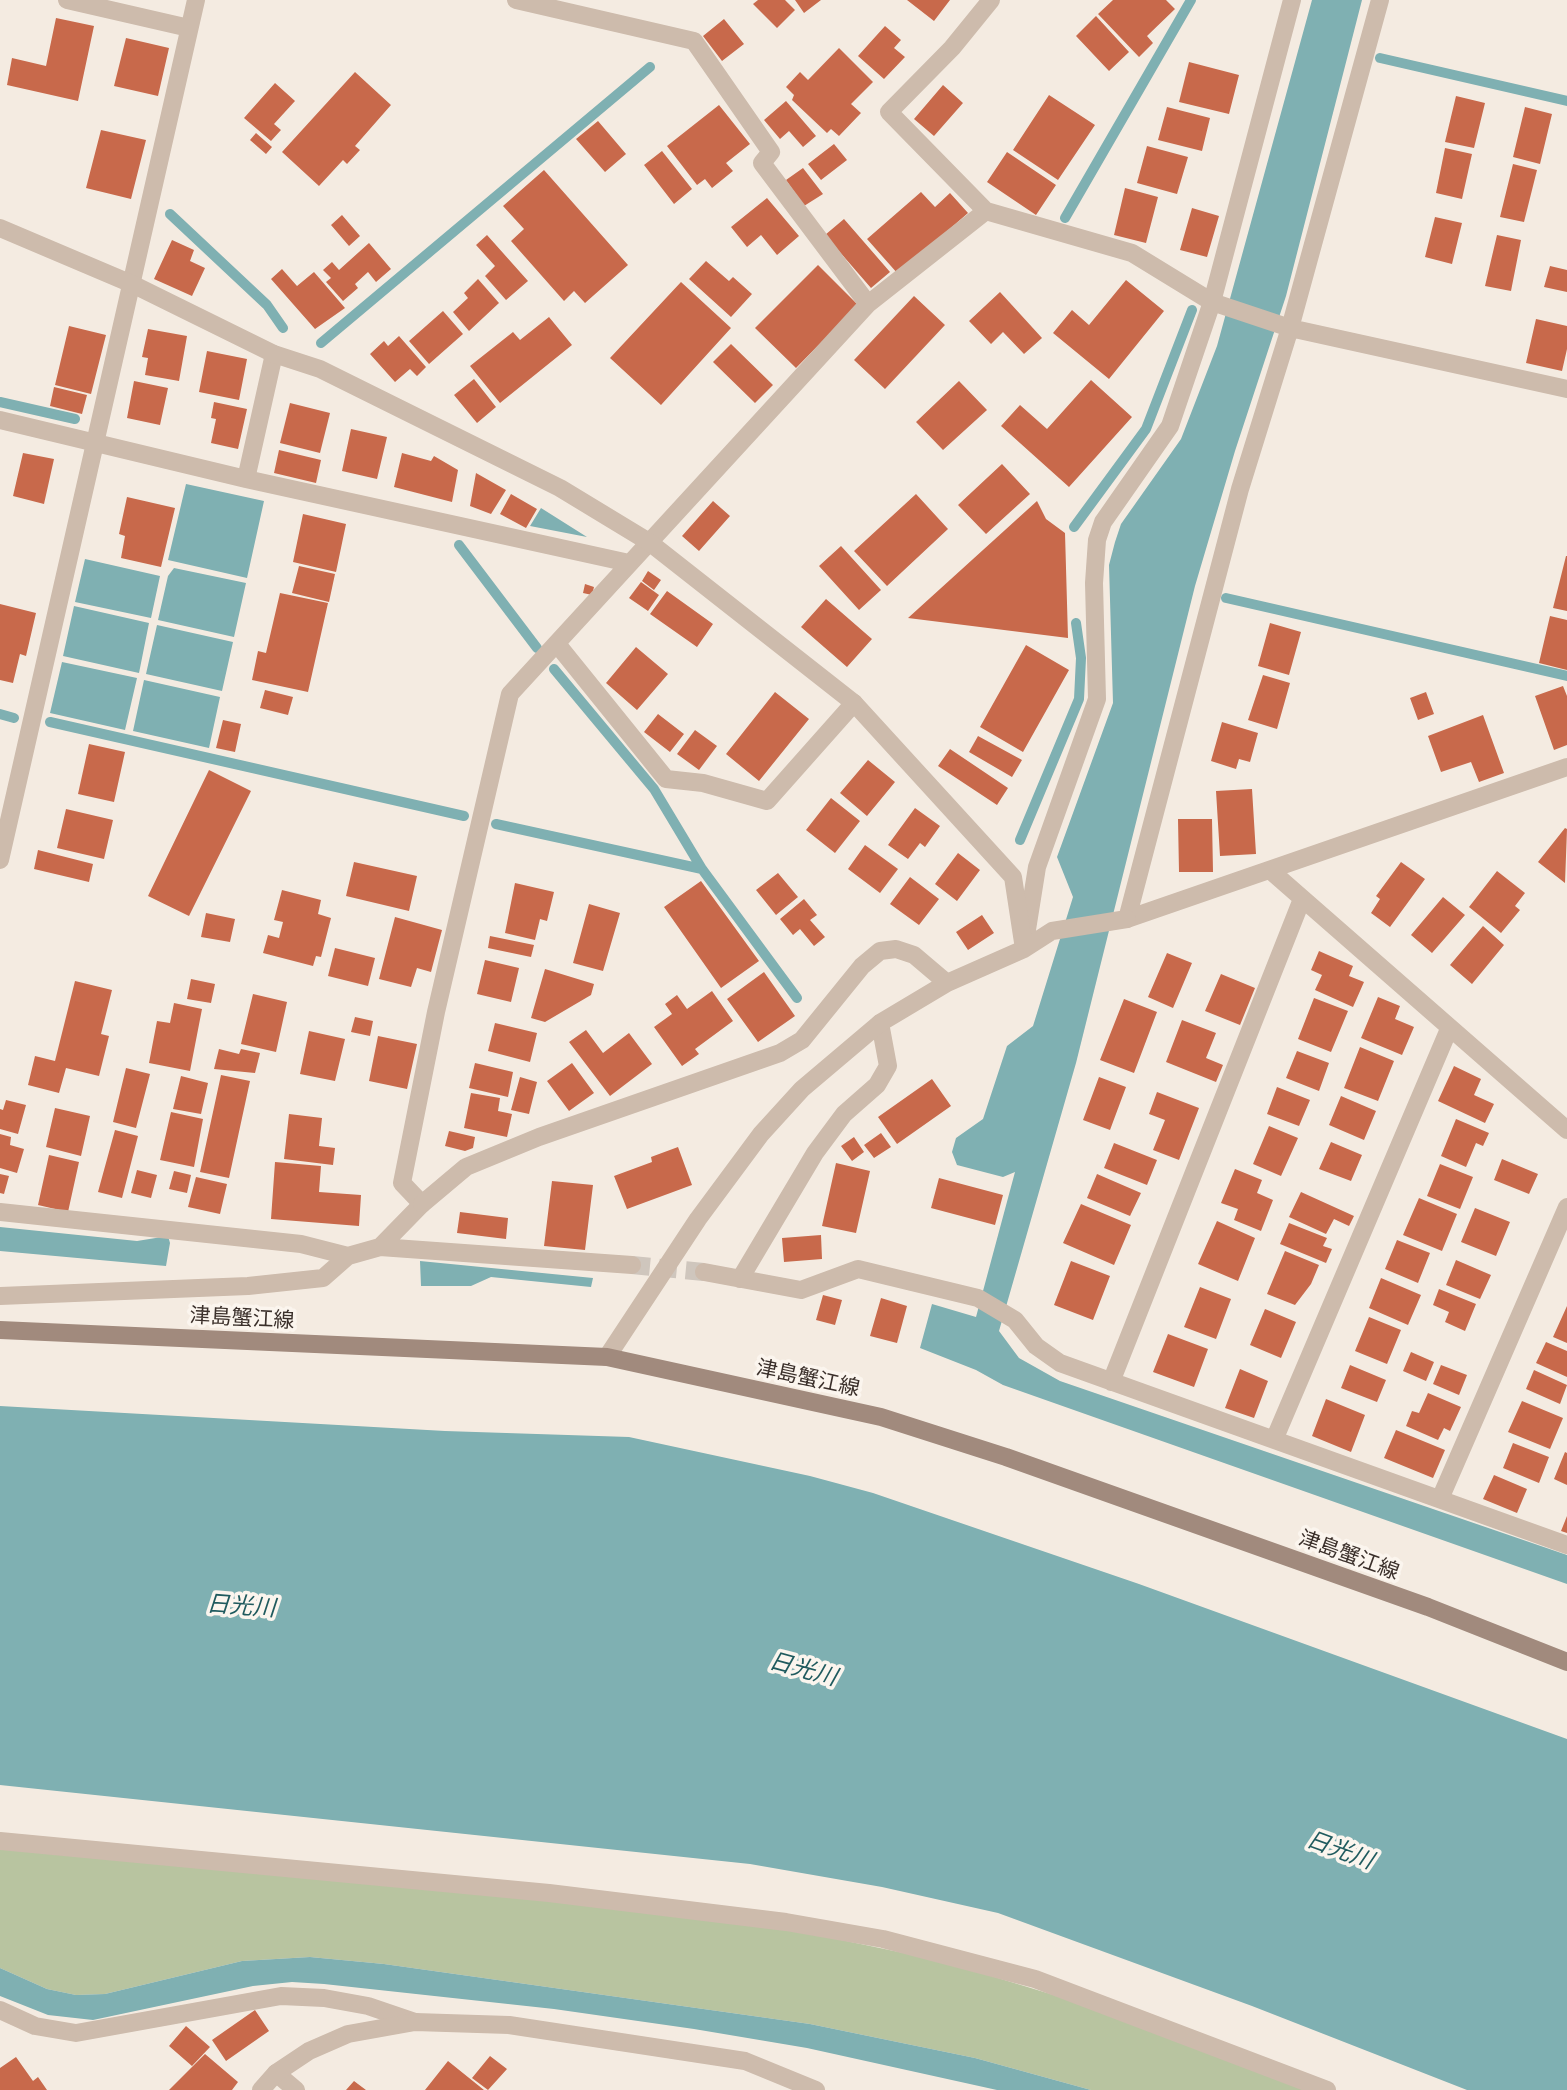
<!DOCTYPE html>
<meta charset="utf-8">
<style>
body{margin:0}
canvas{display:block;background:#f4ebe1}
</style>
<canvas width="1567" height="2090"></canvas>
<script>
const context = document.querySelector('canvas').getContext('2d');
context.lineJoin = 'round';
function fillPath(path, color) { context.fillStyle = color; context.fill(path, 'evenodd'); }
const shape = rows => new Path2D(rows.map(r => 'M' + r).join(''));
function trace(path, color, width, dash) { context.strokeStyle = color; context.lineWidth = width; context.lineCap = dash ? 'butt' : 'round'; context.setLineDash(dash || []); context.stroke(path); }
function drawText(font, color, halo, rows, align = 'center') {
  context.font = font + ' Lato,"Noto Sans JP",sans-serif'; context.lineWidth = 7; context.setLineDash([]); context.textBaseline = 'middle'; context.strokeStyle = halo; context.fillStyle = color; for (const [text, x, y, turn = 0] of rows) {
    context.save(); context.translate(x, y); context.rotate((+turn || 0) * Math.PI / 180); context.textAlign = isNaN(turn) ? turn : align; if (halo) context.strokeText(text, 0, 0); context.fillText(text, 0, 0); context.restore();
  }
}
fillPath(shape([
 [0,1849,532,1898,784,1928,942,1961,1080,2003,1309,2090,1091,2090,975,2058,810,2024,384,1964,310,1957,242,1961,105,1994,76,1995,47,1989,0,1968]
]), '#b8c4a0');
fillPath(shape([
 [1312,0,1362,0,1286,296,1235,451,1195,586,1076,1063,999,1331,1019,1358,1060,1381,1567,1555,1567,1584,1003,1385,976,1370,920,1348,932,1304,976,1317,1015,1172,1003,1177,957,1165,952,1152,956,1138,983,1119,1007,1046,1033,1026,1073,897,1057,857,1113,703,1109,565,1115,542,1121,524,1181,439,1217,346],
 [186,484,264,501,247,578,168,560],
 [541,508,587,537,530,526],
 [85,559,160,576,151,618,75,602],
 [174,568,246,583,234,637,158,620,168,576],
 [74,606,149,623,139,673,63,656],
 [157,625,233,642,222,691,146,674],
 [62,662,137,678,125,730,50,713],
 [144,680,220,697,209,748,133,731],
 [0,1227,137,1241,168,1236,170,1243,166,1266,0,1251],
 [420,1261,593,1278,591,1287,491,1277,471,1286,421,1286],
 [0,1406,445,1431,629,1437,810,1476,873,1493,1139,1584,1567,1739,1567,2090,1467,2090,1252,2006,998,1913,882,1887,750,1864,0,1785],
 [310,1957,384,1964,810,2024,975,2058,1091,2090,997,2090,807,2048,694,2029,554,2009,324,1984,292,1982,253,1986,93,2020,48,2015,0,1996,0,1968,47,1989,76,1995,105,1994,242,1961]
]), '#7fb0b2');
trace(shape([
 [1380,58,1567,101],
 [170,214,267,305,283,328],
 [1065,218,1191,0],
 [321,343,650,67],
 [0,402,75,419],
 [1074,527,1146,429,1192,310],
 [459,545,537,648],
 [1226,598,1567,676],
 [554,669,654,789,702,869,797,998],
 [0,714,14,718],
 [50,722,464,816],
 [496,824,702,869],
 [1020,840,1079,699,1081,658,1076,623]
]), '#7fb0b2', 10);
fillPath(shape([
 [758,0,785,0,795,10,777,28,753,4],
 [795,0,821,0,804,13],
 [907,0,950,0,934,21],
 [1113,0,1166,0,1175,9,1147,36,1153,43,1139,57,1098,14],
 [1096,16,1129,52,1109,71,1076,36],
 [56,18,94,26,78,101,7,85,12,58,46,66],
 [724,19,744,44,722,61,703,36],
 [885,26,901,40,894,48,905,57,884,79,858,56],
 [126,38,169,48,158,96,114,86],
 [839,48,873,82,851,104,861,113,839,136,831,129,827,133,792,100,794,95,786,87,800,72,808,80],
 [1189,62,1239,75,1229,114,1179,102],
 [355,72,391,105,355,146,360,150,347,164,343,160,319,186,282,152],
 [275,83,295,101,274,124,281,130,271,141,244,118],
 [943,85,963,103,934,136,914,119],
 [1049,95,1095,125,1058,180,1013,150],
 [1456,96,1485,103,1474,148,1445,142],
 [786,101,816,136,803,147,789,131,780,139,764,120],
 [719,105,750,144,726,163,733,171,712,188,705,179,697,185,667,146],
 [1167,107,1210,118,1202,151,1158,140],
 [1525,107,1552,114,1540,164,1513,157],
 [598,121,626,154,605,172,576,139],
 [101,130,146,140,131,199,86,188],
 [256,133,272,147,266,154,250,140],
 [834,144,847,160,821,180,808,164],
 [1147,146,1188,157,1177,194,1137,183],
 [1445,148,1472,154,1462,199,1436,193],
 [662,151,692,189,674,204,644,165],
 [1007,152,1056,185,1036,215,987,182],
 [1513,164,1537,170,1524,222,1500,217],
 [803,168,823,194,804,206,786,180],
 [544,170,628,265,585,303,574,291,564,301,511,241,524,229,503,206],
 [1125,188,1158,197,1146,243,1114,235],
 [921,192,935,207,950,193,968,213,898,274,867,239],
 [767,198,799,236,777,255,761,235,747,247,731,227],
 [1192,208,1219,216,1207,257,1180,250],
 [342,215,360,236,349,246,331,225],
 [1435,217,1462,223,1452,264,1425,257],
 [844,219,890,272,871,288,825,235],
 [487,235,528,281,506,300,485,276,495,266,476,245],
 [1497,235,1521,240,1511,291,1485,286],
 [172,240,194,250,190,261,205,268,192,296,154,279],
 [369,243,391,269,376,282,368,272,355,284,358,288,343,301,326,282,331,278,323,270,332,262,339,270],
 [706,261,729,281,733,277,752,294,731,317,689,279],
 [818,265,858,305,796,368,755,328],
 [1550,266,1567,270,1567,292,1544,287],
 [282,269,297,286,314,272,345,308,315,329,271,279],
 [478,279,499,303,469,331,453,312,468,298,464,293],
 [1126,280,1164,311,1109,379,1053,333,1072,310,1089,325],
 [681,282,731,328,661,405,610,358],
 [1000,292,1042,338,1024,354,1003,332,991,344,969,321],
 [914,296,945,325,885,389,854,360],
 [443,311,463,334,429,364,409,341],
 [549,317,572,345,500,403,470,366,513,332,520,340],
 [1536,319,1567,326,1567,349,1562,371,1526,363],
 [69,326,106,335,91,394,55,385],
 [148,329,187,336,179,381,145,375,148,358,142,357],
 [399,336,426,367,417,376,410,369,395,382,370,354,384,341,388,346],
 [731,344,773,385,755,403,713,362],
 [207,351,247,359,239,400,199,392],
 [474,379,496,407,477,423,454,395],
 [1091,380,1132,417,1069,487,1001,426,1020,405,1047,429],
 [134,381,168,388,160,425,127,418],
 [959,381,987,410,943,450,916,422],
 [54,387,87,395,82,414,50,406],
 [214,402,247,409,238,449,211,443,216,419,211,418],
 [290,403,330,413,320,453,280,443],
 [351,429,387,437,377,479,342,471],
 [279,450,321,460,316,483,274,473],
 [23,453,54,459,44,504,13,496],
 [402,453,431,461,434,456,458,470,452,502,394,487],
 [1002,464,1030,494,986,534,958,505],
 [476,473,506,490,491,514,470,506],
 [511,494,537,509,526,528,500,514],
 [916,494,948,529,887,586,854,551],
 [127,497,175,508,161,567,121,558,125,536,119,534],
 [713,501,730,516,699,551,682,536],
 [1037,501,1046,519,1065,533,1068,638,908,618],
 [303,514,346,524,336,572,293,562],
 [841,546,881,590,859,610,819,566],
 [1566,556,1567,556,1567,611,1553,608],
 [299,566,335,574,329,602,292,593],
 [648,571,661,580,654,590,642,581],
 [641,582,659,595,648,611,629,598],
 [585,584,594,587,592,595,583,593],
 [667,591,713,624,697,647,650,614],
 [280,593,328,603,308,692,252,680,258,651,266,653],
 [826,599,872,639,847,667,801,627],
 [0,604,36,613,26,656,20,654,13,683,0,680],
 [1550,616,1567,620,1567,670,1539,663],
 [1270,623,1301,632,1289,675,1258,666],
 [1026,645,1069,670,1023,752,980,727],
 [636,647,668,674,637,710,606,683],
 [1263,675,1290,683,1277,729,1248,720],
 [1563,686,1567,696,1567,745,1554,750,1535,696],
 [265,690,293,697,288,715,260,708],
 [775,692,809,719,759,781,726,754],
 [1426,692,1434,714,1418,720,1410,698],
 [658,714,684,734,670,752,644,732],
 [1483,715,1504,773,1479,782,1471,762,1441,772,1428,736],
 [223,720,241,724,235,752,216,748],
 [1222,722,1258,733,1250,762,1239,759,1236,769,1211,761],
 [695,730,717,746,699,770,677,754],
 [978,736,1022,760,1012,777,969,752],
 [89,744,125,752,114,802,78,794],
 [950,749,1008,788,997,805,938,766],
 [868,760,895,782,867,816,840,793],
 [209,770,251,791,189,916,148,896],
 [1252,789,1256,854,1220,856,1216,791],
 [831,798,860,821,835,853,806,830],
 [915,808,940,826,925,847,920,843,908,859,888,845],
 [66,809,113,820,104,859,57,848],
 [1178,819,1212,819,1213,872,1179,872],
 [1565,828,1567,829,1565,883,1538,862],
 [865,845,898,869,880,893,848,869],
 [38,850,93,864,89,882,34,869],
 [958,853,980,870,957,901,935,884],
 [354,862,417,876,409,911,346,896],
 [1401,862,1425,879,1390,927,1371,913,1380,899,1376,896],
 [1497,871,1525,893,1515,906,1520,910,1501,933,1469,907],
 [778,873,798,897,776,915,756,890],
 [910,877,939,899,919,925,890,904],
 [701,881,759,961,721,988,664,907],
 [515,883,554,892,547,921,540,919,535,940,505,933],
 [282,890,321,900,318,914,331,918,321,957,316,956,313,966,263,953,268,935,279,938,283,922,274,920],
 [1443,897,1465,915,1432,953,1411,935],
 [804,899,817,915,810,920,825,937,814,946,800,929,793,935,780,919],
 [589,904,620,913,603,971,573,963],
 [206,913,235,919,230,942,201,937],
 [982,915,994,933,968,950,956,932],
 [395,917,442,930,431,972,417,968,411,987,379,979],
 [1483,926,1504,945,1472,984,1450,965],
 [490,936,534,945,531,957,488,948],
 [335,948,375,958,368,986,328,976],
 [1319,951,1353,966,1349,976,1364,982,1353,1007,1315,990,1322,975,1311,970],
 [1167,953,1192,963,1173,1008,1148,997],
 [485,960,519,968,511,1002,477,994],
 [545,969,594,984,591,995,545,1022,531,1018],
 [764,972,795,1016,758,1042,727,999],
 [1221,974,1255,988,1240,1025,1205,1011],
 [191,979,215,984,211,1003,187,999],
 [75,981,112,990,101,1034,109,1036,99,1076,66,1068,59,1093,28,1085,35,1056,55,1061],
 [712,991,733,1021,695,1049,699,1054,682,1066,654,1027,672,1014,665,1004,677,995,687,1009],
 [253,994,287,1002,276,1052,241,1044],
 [1378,997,1400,1006,1395,1019,1414,1027,1402,1055,1361,1038],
 [1314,998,1348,1011,1331,1052,1298,1039],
 [1124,999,1157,1012,1134,1073,1100,1060],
 [174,1003,202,1009,190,1071,149,1063,157,1021,170,1023],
 [355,1017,373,1021,370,1036,351,1032],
 [1182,1020,1216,1033,1206,1058,1223,1065,1216,1082,1166,1062],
 [495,1023,537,1033,530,1062,488,1051],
 [586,1030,603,1053,629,1033,652,1064,610,1096,569,1042],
 [309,1031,345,1039,335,1081,300,1074],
 [378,1036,417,1044,407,1089,369,1081],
 [1360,1047,1394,1061,1378,1101,1344,1088],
 [219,1049,239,1054,241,1049,260,1053,255,1073,214,1069],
 [1297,1051,1329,1063,1319,1091,1286,1078],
 [475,1063,513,1072,508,1097,469,1088],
 [572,1063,594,1093,569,1111,547,1081],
 [1454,1066,1481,1079,1474,1095,1494,1104,1485,1123,1438,1101],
 [126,1068,150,1074,136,1128,113,1122],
 [221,1075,250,1081,229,1178,200,1172],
 [181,1076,208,1083,201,1114,173,1109],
 [520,1077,537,1082,529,1114,511,1110],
 [1099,1077,1126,1087,1110,1130,1083,1120],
 [932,1079,951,1106,897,1144,878,1117],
 [1277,1087,1310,1100,1299,1126,1267,1114],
 [1157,1092,1199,1108,1179,1160,1153,1150,1165,1120,1149,1114],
 [471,1093,500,1098,498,1111,512,1114,507,1137,464,1128],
 [1341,1096,1376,1111,1364,1140,1329,1125],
 [6,1100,26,1105,18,1134,0,1129,0,1109,3,1110],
 [55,1108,90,1116,81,1156,46,1147],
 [171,1112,203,1119,194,1167,160,1160],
 [289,1114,322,1118,319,1146,335,1148,333,1165,284,1159],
 [1456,1119,1489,1133,1483,1146,1476,1143,1466,1167,1441,1156],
 [1269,1126,1298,1138,1281,1176,1253,1164],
 [115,1130,138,1136,122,1198,98,1192],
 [449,1131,475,1137,473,1148,465,1151,445,1146],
 [881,1133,891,1147,874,1158,864,1145],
 [0,1134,11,1137,10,1145,24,1149,17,1173,0,1168],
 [854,1137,864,1152,852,1161,841,1146],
 [1331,1142,1362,1155,1351,1181,1319,1169],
 [1114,1143,1157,1160,1147,1185,1104,1168],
 [678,1147,692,1185,627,1209,614,1176,652,1162,651,1157],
 [49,1155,79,1162,68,1212,38,1205],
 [1502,1159,1538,1174,1529,1194,1494,1180],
 [275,1162,321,1166,319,1192,361,1195,359,1226,271,1219],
 [836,1163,870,1171,856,1233,822,1226],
 [1440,1164,1473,1177,1460,1209,1427,1196],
 [1235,1169,1262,1180,1257,1193,1273,1200,1261,1231,1234,1220,1238,1209,1221,1203],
 [137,1170,157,1175,151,1198,131,1193],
 [174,1171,191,1175,187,1193,169,1189],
 [0,1174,9,1176,4,1194,0,1193],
 [1097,1174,1141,1193,1130,1216,1087,1198],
 [196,1177,227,1184,220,1214,188,1207],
 [939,1178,1003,1195,995,1225,931,1208],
 [552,1181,593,1185,585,1250,544,1246],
 [1301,1192,1354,1216,1349,1226,1334,1219,1326,1234,1289,1217],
 [1419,1198,1457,1214,1442,1251,1403,1235],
 [1081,1204,1131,1225,1114,1265,1063,1243],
 [1475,1208,1510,1222,1496,1256,1461,1242],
 [460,1212,508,1218,506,1239,457,1233],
 [1217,1221,1255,1238,1238,1281,1198,1264],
 [1289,1223,1327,1238,1323,1246,1332,1249,1326,1263,1280,1244],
 [821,1235,822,1259,784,1262,782,1238],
 [1397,1240,1430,1253,1418,1283,1385,1269],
 [1285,1251,1319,1265,1311,1284,1295,1305,1267,1294],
 [1456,1260,1491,1275,1480,1299,1446,1285],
 [1071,1261,1110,1276,1093,1320,1054,1305],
 [1381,1278,1421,1295,1408,1325,1369,1308],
 [1200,1287,1231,1299,1216,1339,1184,1327],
 [1439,1289,1476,1304,1465,1331,1445,1322,1449,1312,1433,1305],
 [823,1295,842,1300,835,1325,816,1320],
 [881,1298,907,1306,897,1343,870,1336],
 [1567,1306,1567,1343,1553,1337],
 [1265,1309,1296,1322,1281,1358,1250,1345],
 [1369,1317,1401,1330,1387,1364,1355,1351],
 [1168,1334,1208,1349,1194,1387,1153,1372],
 [1546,1342,1567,1351,1567,1377,1536,1363],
 [1411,1352,1434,1362,1426,1381,1403,1371],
 [1350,1365,1386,1380,1377,1402,1341,1388],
 [1441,1365,1467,1375,1459,1395,1433,1384],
 [1240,1369,1268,1381,1254,1418,1225,1408],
 [1534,1370,1567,1385,1560,1404,1526,1389],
 [1428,1393,1461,1407,1450,1431,1444,1428,1438,1440,1406,1426,1412,1411,1419,1413],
 [1326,1399,1365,1415,1351,1452,1312,1436],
 [1522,1401,1563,1418,1550,1449,1508,1432],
 [1396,1430,1445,1450,1433,1478,1384,1458],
 [1513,1443,1549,1457,1539,1483,1503,1468],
 [1565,1452,1567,1453,1567,1485,1554,1479],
 [1494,1475,1527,1489,1517,1513,1483,1499],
 [1567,1516,1567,1533,1561,1531],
 [255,2010,269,2031,226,2061,212,2040],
 [186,2026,210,2047,192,2066,169,2046],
 [205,2054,238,2082,232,2090,169,2090],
 [490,2056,507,2069,488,2090,472,2078],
 [16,2057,33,2081,38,2077,47,2090,0,2090,0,2068],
 [448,2061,484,2090,425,2090],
 [354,2081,366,2090,346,2090]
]), '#c8694b');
trace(shape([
 [632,1265,704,1272]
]), '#cfc6bd', 18, [18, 9]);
trace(shape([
 [67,0,189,28],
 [516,0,694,41,771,152,762,163,868,304],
 [991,0,952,48,889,112,986,211,1132,253,1212,302,1290,328,1567,389],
 [0,420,246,479,629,563],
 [246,479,274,354],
 [557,644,666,779,703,783,767,801,854,703],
 [0,860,196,0],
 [1271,871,1567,1130],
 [1127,919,1240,489,1290,328,1380,0],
 [1127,919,1567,767],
 [1025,942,1037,867,1097,699,1094,583,1097,540,1103,522,1170,426,1212,302,1292,0],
 [0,1212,301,1244,348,1256],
 [380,1247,632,1265],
 [704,1272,801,1290,858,1269,978,1298,1015,1320,1036,1346,1060,1363,1567,1545],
 [740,1279,815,1153,844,1114,877,1085,888,1066,880,1023],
 [0,1296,248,1286,323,1278,348,1256,380,1247,422,1204,402,1183,436,1012,510,694,868,304,986,211],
 [1111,1382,1302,899],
 [1274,1440,1449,1029],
 [1440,1499,1567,1207],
 [0,1841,549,1893,786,1922,883,1939,1035,1979,1327,2090],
 [0,2010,35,2026,76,2033,281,1996,324,1998,368,2006,415,2022],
 [276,2073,296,2090]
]), '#cdbbac', 18);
trace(shape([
 [0,228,132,284,274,354,320,369,560,488,649,542,854,703,1013,877,1024,949],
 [422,1204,466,1167,539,1137,780,1053,802,1040,862,966,880,951,896,949,914,955,947,983],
 [607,1357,698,1219,761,1134,802,1089,880,1023,947,983,1024,949,1052,931,1127,919],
 [261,2090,276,2073,309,2051,348,2034,415,2022,509,2025,745,2061,816,2090]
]), '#cdbbac', 18);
trace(shape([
 [0,1330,607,1357,881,1417,1006,1457,1428,1607,1567,1662]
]), '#a18a7d', 18);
drawText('21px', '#3b302b', '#fbf5ee', [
 ["津島蟹江線",242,1318,3],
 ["津島蟹江線",808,1378,12],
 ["津島蟹江線",1349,1555,20]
]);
drawText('italic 23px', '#1f5a5e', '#fbf5ee', [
 ["日光川",241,1606,4],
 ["日光川",803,1669,15],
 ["日光川",1340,1850,20]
]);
</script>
